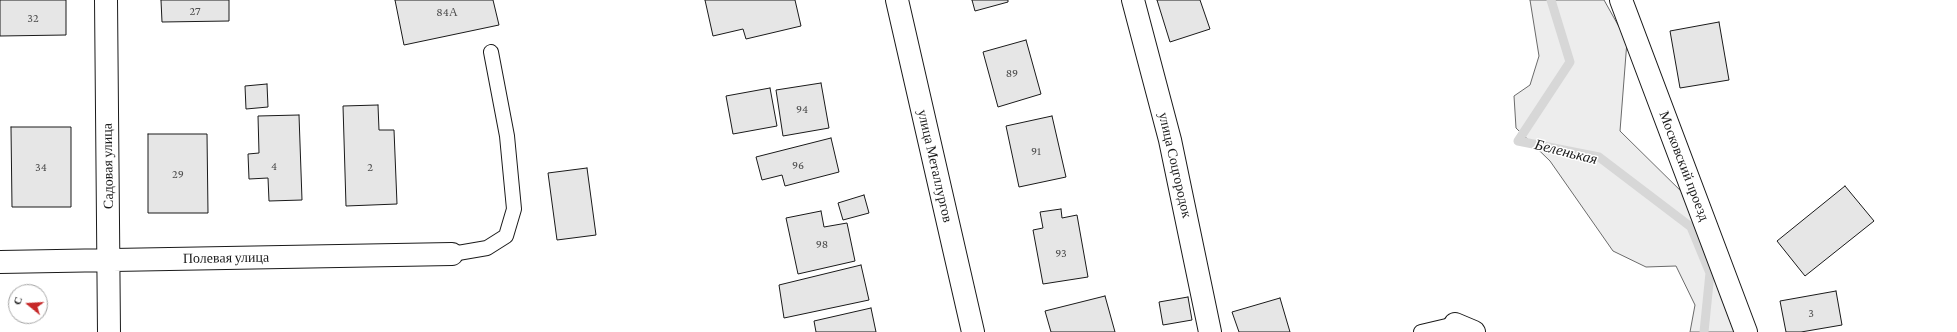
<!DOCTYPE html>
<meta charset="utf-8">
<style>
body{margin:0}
#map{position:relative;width:1957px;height:332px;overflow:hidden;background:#fff;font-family:"Crimson Pro",serif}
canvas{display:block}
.north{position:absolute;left:8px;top:284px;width:40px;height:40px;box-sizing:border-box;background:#fff;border:1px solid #a3a3a3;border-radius:50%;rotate:288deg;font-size:11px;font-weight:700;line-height:16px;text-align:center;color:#1a1a1a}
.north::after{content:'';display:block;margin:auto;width:14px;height:18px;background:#c62828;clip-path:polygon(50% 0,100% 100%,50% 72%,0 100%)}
</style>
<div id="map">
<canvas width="1957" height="332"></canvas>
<div class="north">С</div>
</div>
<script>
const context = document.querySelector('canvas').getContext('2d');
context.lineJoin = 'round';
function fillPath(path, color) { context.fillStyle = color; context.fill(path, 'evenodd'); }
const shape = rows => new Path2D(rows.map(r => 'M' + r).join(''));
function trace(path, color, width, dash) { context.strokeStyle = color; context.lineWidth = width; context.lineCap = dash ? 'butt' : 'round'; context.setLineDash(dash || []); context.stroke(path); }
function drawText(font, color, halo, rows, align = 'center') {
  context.font = font + ' "Crimson Pro",serif'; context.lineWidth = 3; context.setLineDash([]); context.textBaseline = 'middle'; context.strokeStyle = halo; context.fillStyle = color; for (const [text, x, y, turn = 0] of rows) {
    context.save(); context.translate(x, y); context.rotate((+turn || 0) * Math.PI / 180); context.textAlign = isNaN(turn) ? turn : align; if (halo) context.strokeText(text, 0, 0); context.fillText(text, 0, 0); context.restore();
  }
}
const green = shape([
 [1530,0,1604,0,1627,41,1620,131,1689,199,1736,332,1690,332,1695,305,1676,266,1646,267,1613,251,1550,161,1516,128,1514,96,1530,85,1539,56,1530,0]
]);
fillPath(green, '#ededed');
trace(green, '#6a6a6a', 1);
trace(shape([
 [1551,0,1570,62,1518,141,1599,157,1691,227,1710,273,1704,332]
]), '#d7d7d7', 9);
const building = shape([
 [0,0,66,0,66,35,0,36,0,0],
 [161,0,229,0,229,21,162,22,161,0],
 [395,0,493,0,499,25,404,45,395,0],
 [705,0,795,0,801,26,746,39,743,29,713,36,705,0],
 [972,0,1008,0,1008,2,975,11,972,0],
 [1157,0,1200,0,1210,29,1170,42,1157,0],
 [1719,22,1729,80,1680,88,1670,31,1719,22],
 [1026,40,1041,94,998,107,983,52,1026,40],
 [821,83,829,128,783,136,776,90,821,83],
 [267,84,268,107,246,109,245,86,267,84],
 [770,88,777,126,733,134,726,96,770,88],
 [378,105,379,130,394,130,397,204,346,206,343,106,378,105],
 [299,115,302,200,269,201,268,178,249,179,248,154,259,153,258,116,299,115],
 [1052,116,1066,177,1019,187,1006,126,1052,116],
 [11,127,71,127,71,207,12,207,11,127],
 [148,134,207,134,208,213,148,213,148,134],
 [831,138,839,172,785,186,782,175,762,180,756,157,831,138],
 [587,168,596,235,557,240,548,173,587,168],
 [1845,186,1874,221,1805,276,1777,241,1845,186],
 [864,195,869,213,843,220,838,203,864,195],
 [1061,209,1062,218,1077,215,1088,277,1043,284,1033,230,1043,228,1040,212,1061,209],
 [821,211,824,227,847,223,855,261,798,274,786,218,821,211],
 [861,265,869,300,784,318,779,285,861,265],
 [1836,291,1842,325,1801,332,1786,332,1780,301,1836,291],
 [1105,296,1115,332,1051,332,1045,311,1105,296],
 [1188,297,1192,320,1163,325,1159,302,1188,297],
 [1280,298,1290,332,1239,332,1232,312,1280,298],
 [871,308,876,332,816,332,814,321,871,308]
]);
fillPath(building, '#e6e6e6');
trace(building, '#1a1a1a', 1);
const service = shape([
 [452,254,487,248,506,236,514,209,507,136,491,52],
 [1421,332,1455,324]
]);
const minor = shape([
 [106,0,109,332],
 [1133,0,1170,140,1210,332],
 [1621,0,1746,332],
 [0,262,452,254],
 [1455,324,1474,332]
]);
const secondary = shape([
 [897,0,973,332]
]);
trace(service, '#1a1a1a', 16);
trace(minor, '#1a1a1a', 24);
trace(secondary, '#1a1a1a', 24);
trace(service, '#fff', 14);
trace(minor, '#fff', 22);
trace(secondary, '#fff', 22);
drawText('12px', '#4d4d4d', null, [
 ["27",195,11],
 ["84А",447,12],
 ["32",33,18],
 ["89",1012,73],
 ["94",802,109],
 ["91",1036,151],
 ["96",798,165],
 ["4",274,166],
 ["34",41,167],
 ["2",370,167],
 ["29",178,174],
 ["98",822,244],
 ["93",1061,253],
 ["3",1811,313]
]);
drawText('14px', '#1a1a1a', '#fff', [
 ["улица Соцгородок",1175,165,77],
 ["Садовая улица",108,166,-91],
 ["улица Металлургов",935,166,77],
 ["Московский проезд",1684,166,69],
 ["Полевая улица",226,258,-1]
]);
drawText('italic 15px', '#1a1a1a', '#fff', [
 ["Беленькая",1566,152,14]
]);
</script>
